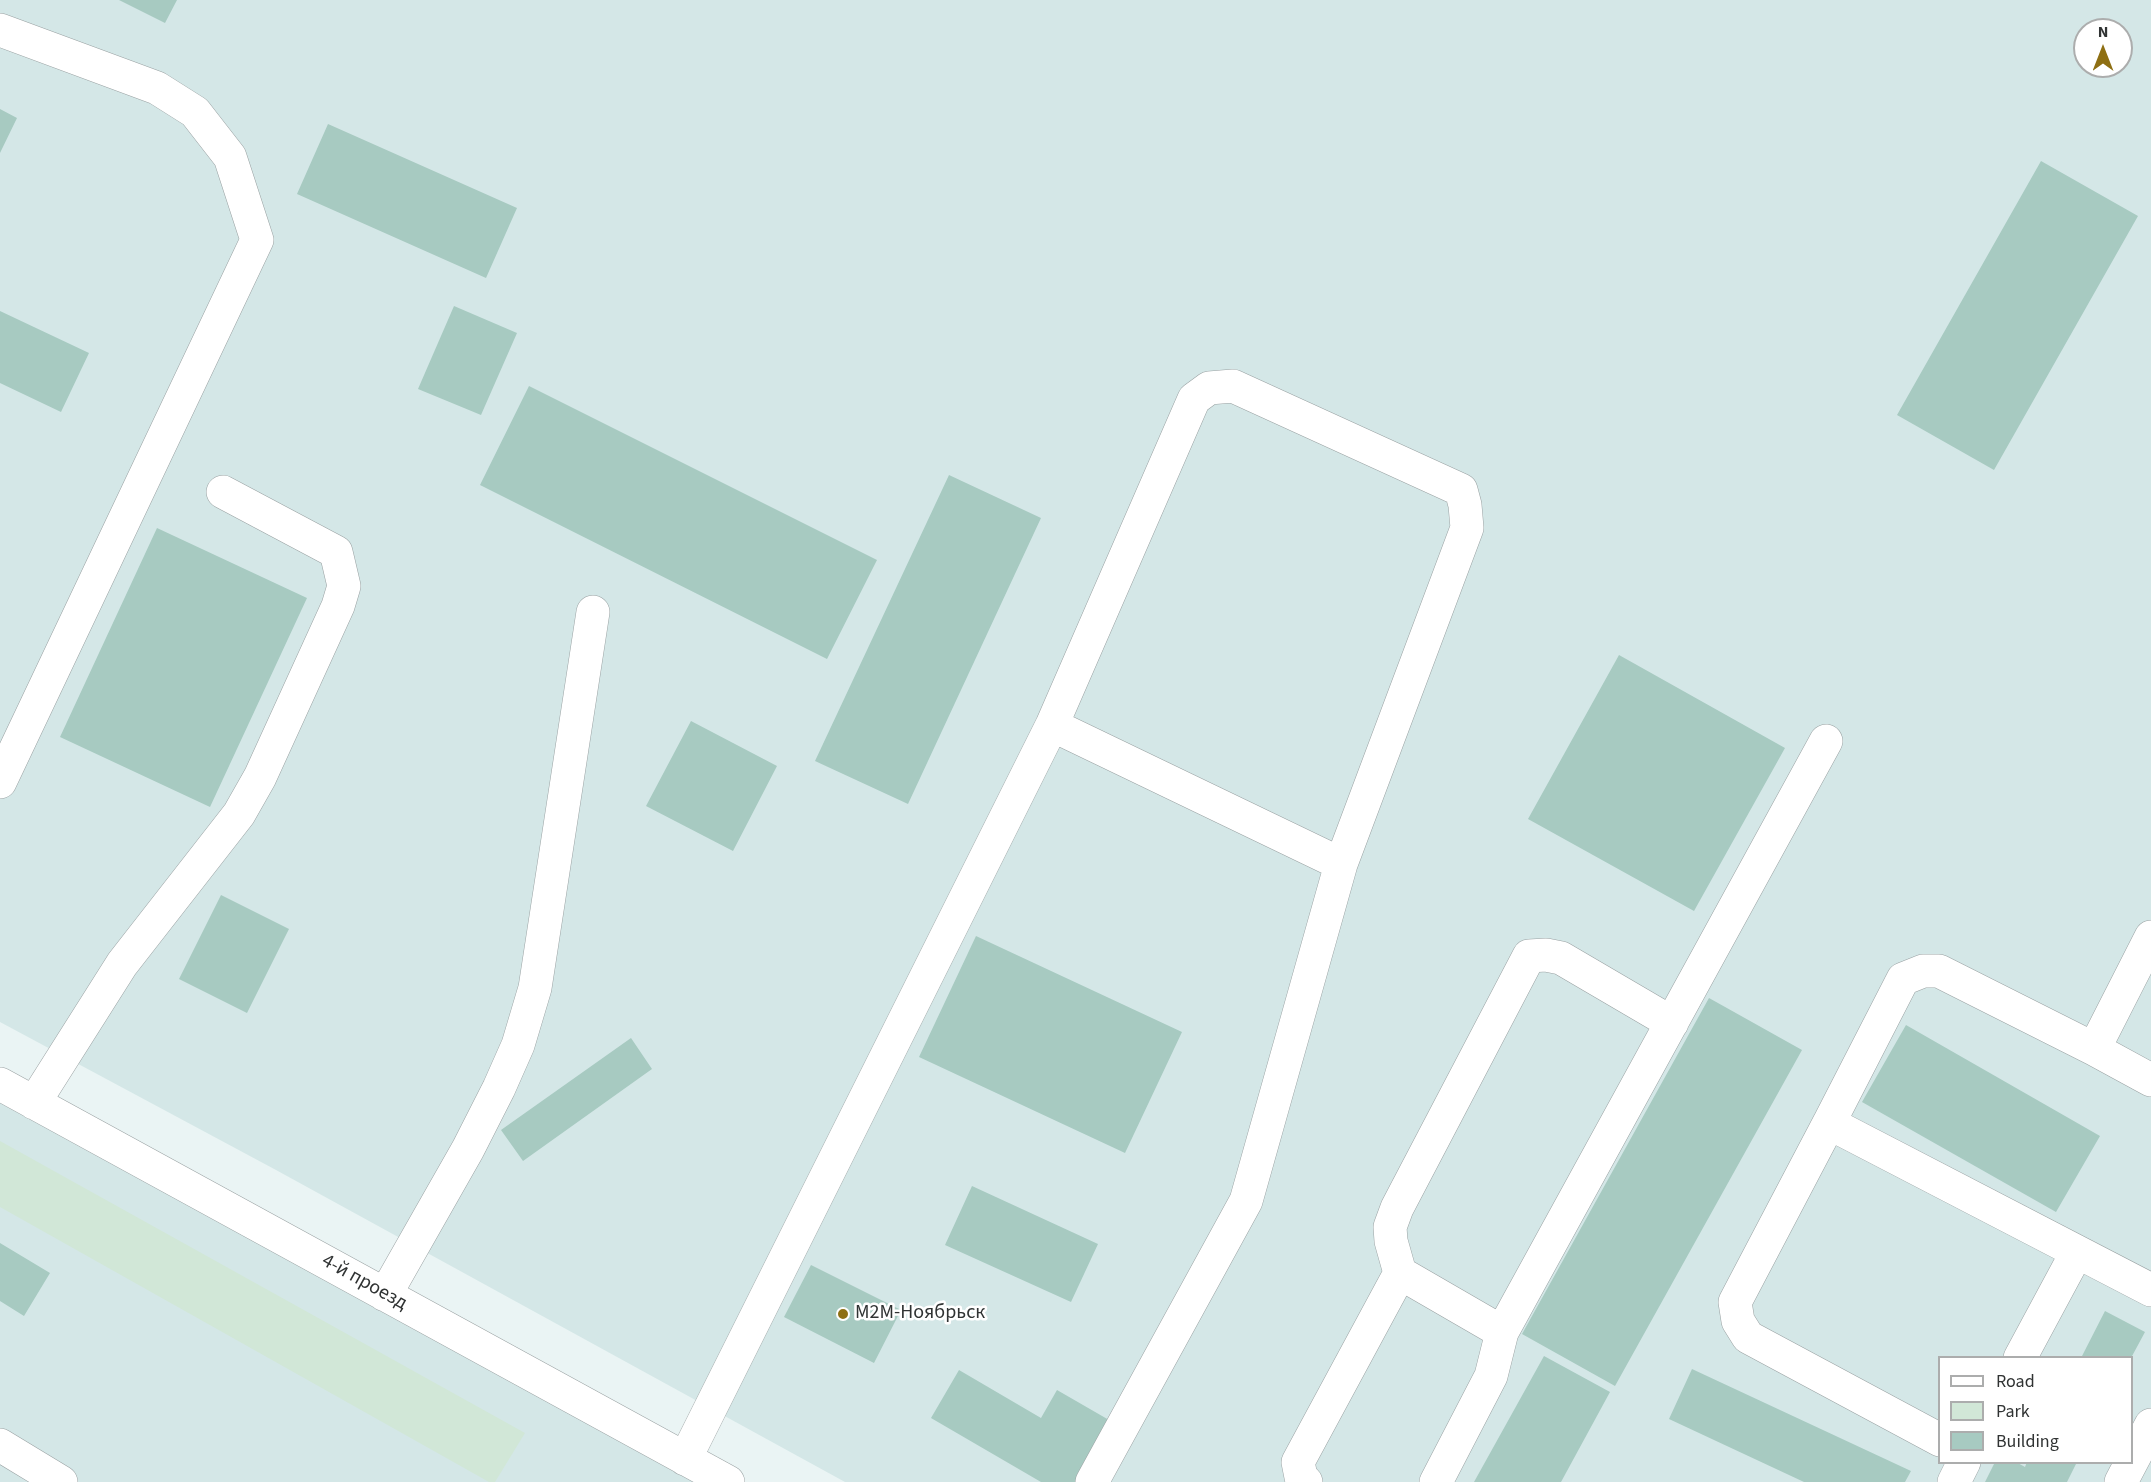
<!DOCTYPE html>
<meta charset="utf-8">
<style>
body{margin:0}
#map{position:relative;width:2151px;height:1482px;overflow:hidden;background:#eaf4f4;font-family:"Source Sans 3",sans-serif}
canvas{display:block}
.legend{position:absolute;left:1938px;top:1356px;width:195px;height:108px;box-sizing:border-box;background:#fff;border:2px solid #acadad;margin:0;padding:8px 10px;list-style:none;font-size:18px;color:#303333}
.legend li{display:flex;align-items:center;gap:12px;height:30px}
.legend b{width:30px;border:2px solid #acadad}
.north{position:absolute;left:2073px;top:18px;width:60px;height:60px;box-sizing:border-box;background:#fff;border:2px solid #acadad;border-radius:50%;rotate:0deg;font-size:16px;font-weight:700;line-height:24px;text-align:center;color:#303333}
.north::after{content:'';display:block;margin:auto;width:21px;height:27px;background:#8e6f13;clip-path:polygon(50% 0,100% 100%,50% 72%,0 100%)}
</style>
<div id="map">
<canvas width="2151" height="1482"></canvas>
<ul class="legend">
<li><b style="height:8px;background:#fff"></b>Road</li>
<li><b style="height:16px;background:#d1e7d7"></b>Park</li>
<li><b style="height:16px;background:#a7cac1"></b>Building</li>
</ul>
<div class="north">N</div>
</div>
<script>
const context = document.querySelector('canvas').getContext('2d');
context.lineJoin = 'round';
function fillPath(path, color) { context.fillStyle = color; context.fill(path, 'evenodd'); }
const shape = rows => new Path2D(rows.map(r => 'M' + r).join(''));
function trace(path, color, width, dash) { context.strokeStyle = color; context.lineWidth = width; context.lineCap = dash ? 'butt' : 'round'; context.setLineDash(dash || []); context.stroke(path); }
function drawText(font, color, halo, rows, align = 'center') {
  context.font = font + ' "Source Sans 3",sans-serif'; context.lineWidth = 5; context.setLineDash([]); context.textBaseline = 'middle'; context.strokeStyle = halo; context.fillStyle = color; for (const [text, x, y, turn = 0] of rows) {
    context.save(); context.translate(x, y); context.rotate((+turn || 0) * Math.PI / 180); context.textAlign = isNaN(turn) ? turn : align; if (halo) context.strokeText(text, 0, 0); context.fillText(text, 0, 0); context.restore();
  }
}
fillPath(shape([
 [0,0,2151,0,2151,1482,845,1482,276,1170,0,1022],
 [2085,30,2121,30,2121,66,2085,66],
 [1940,1358,2132,1358,2132,1462,1940,1462],
 [0,1097,720,1482,0,1482]
]), '#d4e7e7');
fillPath(shape([
 [0,1141,525,1433,495,1482,489,1482,0,1207]
]), '#d1e7d7');
fillPath(shape([
 [119,0,177,0,165,23],
 [0,109,17,118,0,153],
 [328,124,517,208,486,278,297,194],
 [2041,161,2138,216,1994,470,1897,415],
 [454,306,517,333,481,415,418,389],
 [0,311,89,353,61,412,0,383],
 [529,386,877,560,827,659,480,485],
 [949,475,1041,518,908,804,815,761],
 [157,528,307,598,210,807,60,737],
 [1619,655,1785,748,1694,911,1528,819],
 [691,721,777,766,733,851,646,806],
 [221,895,289,929,247,1013,179,979],
 [976,936,1182,1032,1125,1153,919,1057],
 [1709,998,1802,1050,1615,1386,1522,1334],
 [1906,1025,2100,1136,2056,1212,1862,1102],
 [631,1038,652,1069,523,1161,501,1130],
 [972,1186,1098,1244,1071,1302,945,1245],
 [0,1243,50,1273,24,1316,0,1301],
 [811,1265,901,1310,874,1363,784,1317],
 [2105,1311,2145,1332,2131,1358,2081,1358],
 [1544,1356,1610,1392,1561,1482,1474,1482],
 [1692,1369,1911,1471,1905,1482,1804,1482,1669,1419],
 [959,1370,1041,1418,1057,1390,1135,1435,1108,1482,1041,1482,931,1418],
 [1995,1462,2016,1462,2025,1467,2027,1462,2077,1462,2067,1482,1985,1482]
]), '#a7cac1');
const minor = shape([
 [0,30,157,88,195,112,230,157,257,240,0,782],
 [1052,725,1194,399,1209,388,1233,386,1461,490,1465,505,1467,528,1341,864],
 [2151,937,2094,1049,2151,1080],
 [2094,1049,1939,971,1923,971,1903,979,1829,1123,2151,1290],
 [0,1084,728,1482],
 [34,1103,122,964,239,814,260,777,338,606,344,586,336,552,223,492],
 [1829,1123,1735,1302,1738,1321,1748,1337,1940,1440],
 [385,1295,468,1149,499,1088,518,1045,535,988,593,612],
 [1502,1332,1400,1273,1391,1241,1390,1227,1397,1208,1529,956,1546,955,1561,958,1672,1023],
 [2020,1358,2077,1252],
 [0,1445,61,1482],
 [685,1459,1052,725,1341,864,1246,1201,1092,1482],
 [1306,1482,1301,1477,1298,1462,1400,1273],
 [1436,1482,1491,1376,1502,1332,1826,741],
 [1954,1482,1964,1462],
 [2121,1482,2151,1425]
]);
trace(minor, '#9aa2a3', 34);
trace(minor, '#fff', 33);
for (const [x, y, r, color] of [
 [843,1314,6,"#8e6f13"]
]) { const dot = new Path2D(); dot.arc(x, y, r, 0, 2 * Math.PI); context.fillStyle = color; context.fill(dot); trace(dot, '#fff', 2); }
drawText('20px', '#303333', '#fff', [
 ["4-й проезд",364,1283,29]
]);
drawText('20px', '#303333', '#fff', [
 ["М2М-Ноябрьск",855,1314]
], 'left');
</script>
